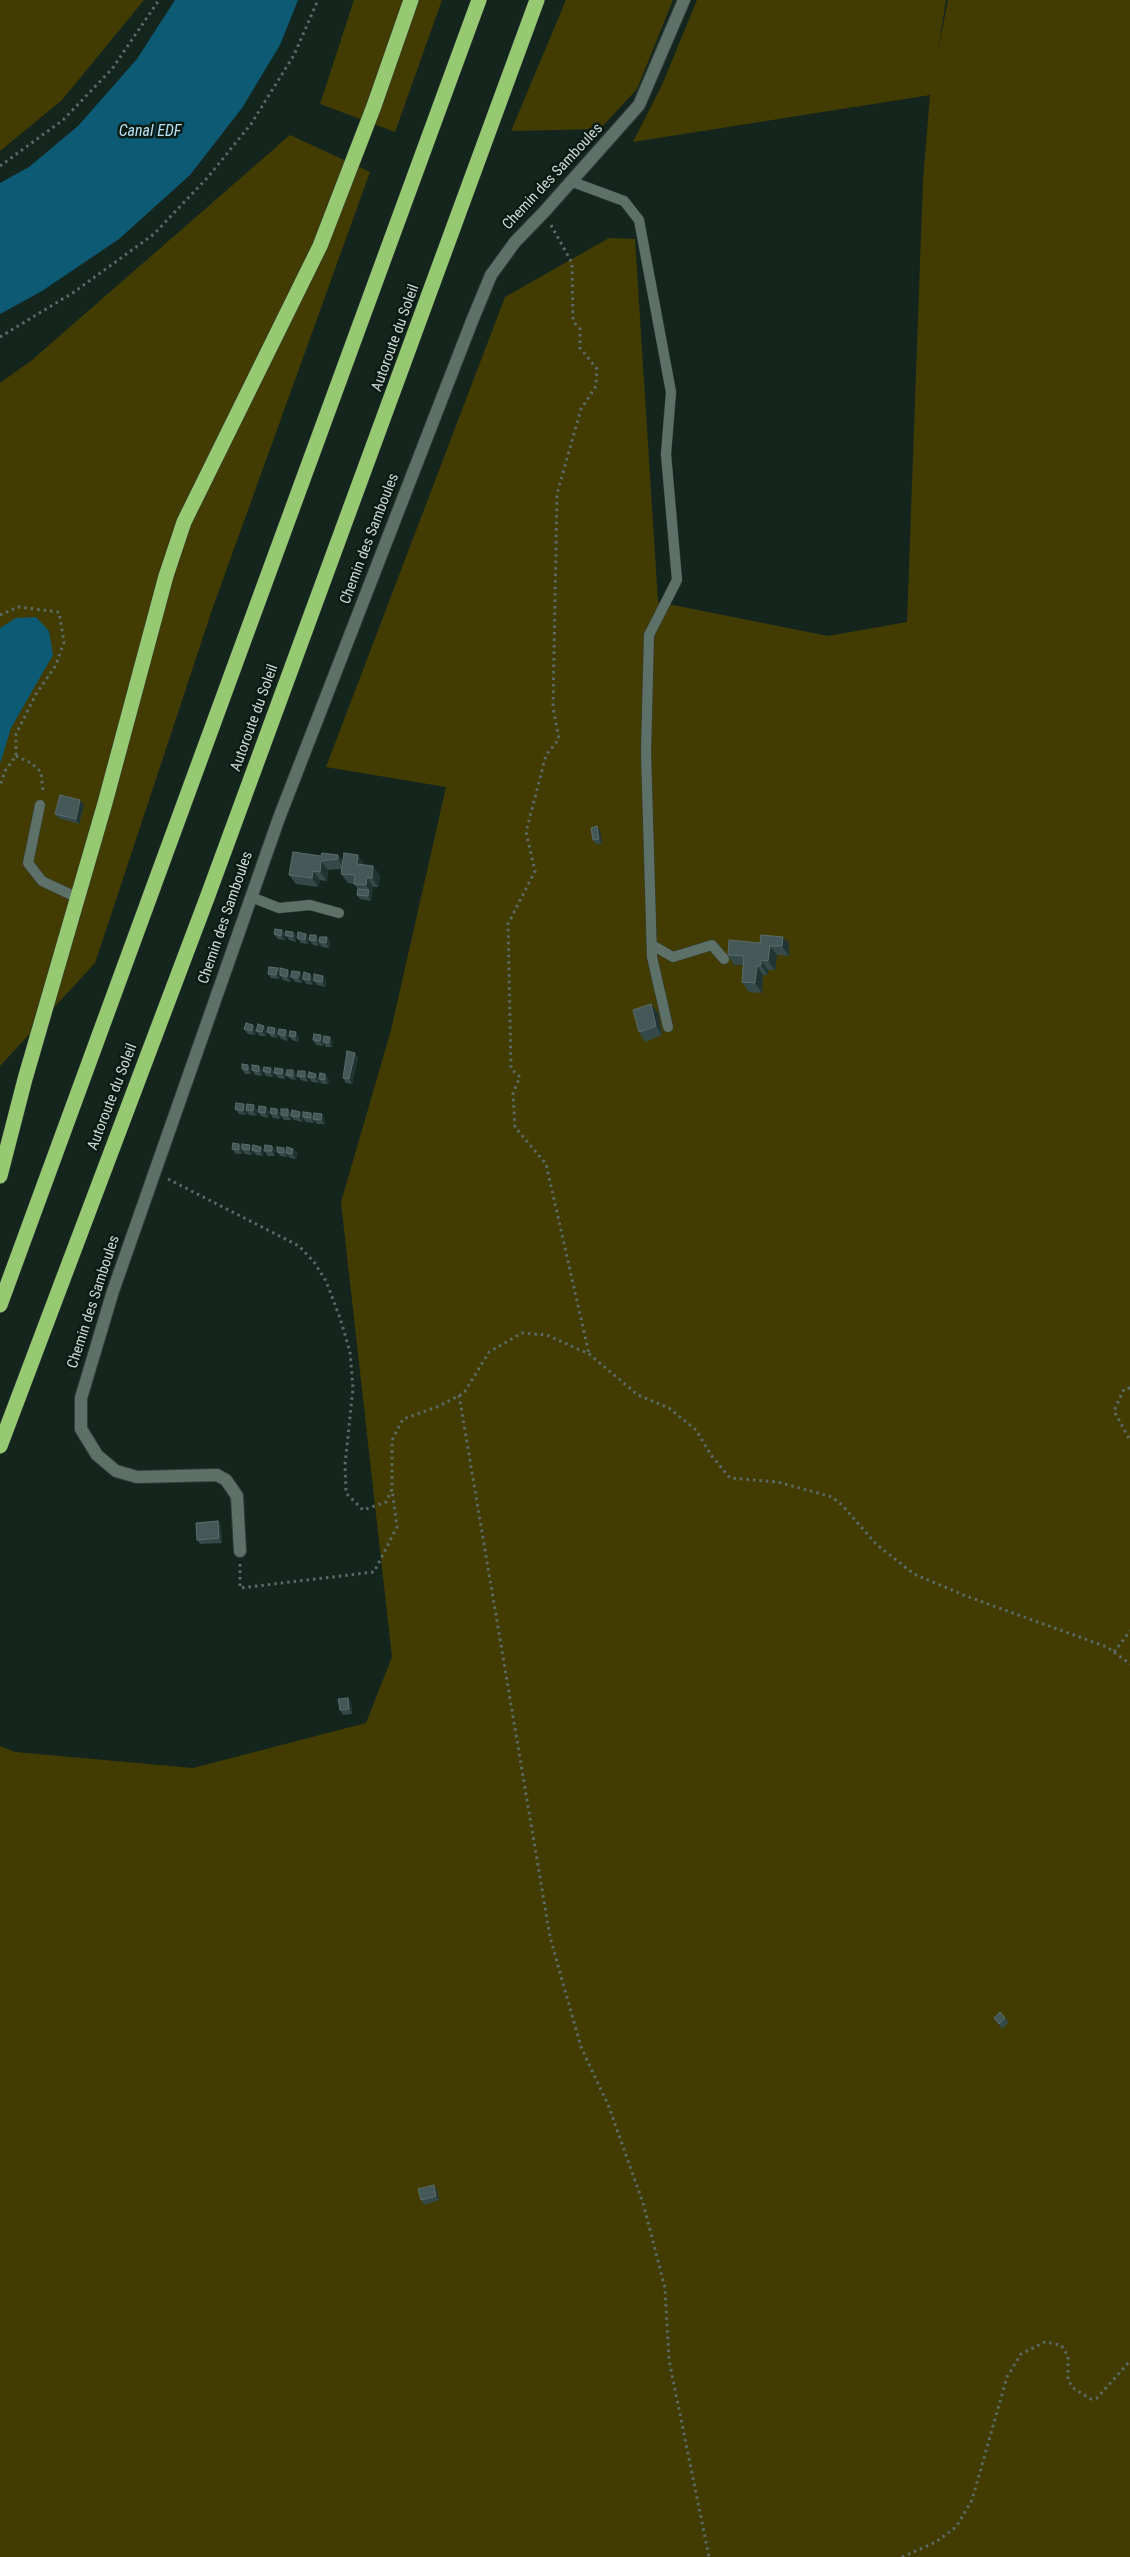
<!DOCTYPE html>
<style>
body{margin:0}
canvas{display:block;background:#14251e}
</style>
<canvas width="1130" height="2557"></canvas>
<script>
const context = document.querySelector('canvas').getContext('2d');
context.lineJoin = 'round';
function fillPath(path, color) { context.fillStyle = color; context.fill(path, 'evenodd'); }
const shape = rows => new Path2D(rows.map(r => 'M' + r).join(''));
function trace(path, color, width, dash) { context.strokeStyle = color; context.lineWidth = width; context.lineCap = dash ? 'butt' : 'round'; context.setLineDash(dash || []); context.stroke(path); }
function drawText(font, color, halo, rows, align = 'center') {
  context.font = font + ' "Roboto Condensed",sans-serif'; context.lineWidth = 5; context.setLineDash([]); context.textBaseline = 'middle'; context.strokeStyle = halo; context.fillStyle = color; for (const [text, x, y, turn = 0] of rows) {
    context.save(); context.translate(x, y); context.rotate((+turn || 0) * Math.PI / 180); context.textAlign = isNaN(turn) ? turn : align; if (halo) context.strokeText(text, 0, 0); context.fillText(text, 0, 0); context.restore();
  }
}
fillPath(shape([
 [0,0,144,0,62,100,0,151],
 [354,0,442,0,395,132,320,104],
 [566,0,673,0,637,89,600,129,511,131],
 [697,0,946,0,937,56,948,0,1130,0,1130,2557,0,2557,0,1746,15,1752,193,1768,366,1723,392,1657,341,1202,391,1030,446,787,326,767,505,297,609,238,635,239,658,602,828,636,907,622,923,181,930,95,633,142,662,85],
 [290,135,370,172,213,607,95,963,0,1066,0,383,32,360]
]), '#433c02');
fillPath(shape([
 [175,0,298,0,280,45,242,108,190,175,119,239,42,291,0,314,0,183,29,167,78,126,137,59],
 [36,617,49,631,53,655,11,728,0,764,0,628,16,618]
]), '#0d5a75');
const lane = shape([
 [570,181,624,201,639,220,671,392,666,454,677,580,649,635,646,752,652,957,668,1027],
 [40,805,28,863,42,881,78,898],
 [251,897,279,908,310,905,339,913],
 [652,945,673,957,712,945,724,959]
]);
const street = shape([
 [240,1551,237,1496,226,1480,217,1475,137,1477,116,1471,97,1455,81,1429,81,1398,113,1291,279,818,472,321,491,275,515,242,544,212,639,105,684,0]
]);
const highway = shape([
 [0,1176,25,1079,105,803,166,576,184,522,320,246,374,106,411,0],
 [0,1305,479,0],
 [0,1446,207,898,537,0]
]);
trace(lane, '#323e39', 11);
trace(street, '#323e39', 14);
trace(highway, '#323e39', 16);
trace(shape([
 [0,166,63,120,112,69,159,0],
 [551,225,572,263,573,321,580,329,580,348,597,369,596,386,581,409,557,494,553,707,559,739,546,755,526,832,535,871,508,924,511,1069,520,1077,513,1093,515,1127,546,1164,589,1354],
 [0,337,74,292,154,234,208,177,251,124,294,55,318,0],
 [0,615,18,607,59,612,64,642,56,665,36,694,16,734,16,756,5,771,0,786],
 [16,756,31,763,41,772,43,792],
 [168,1179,299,1246,314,1262,326,1281,340,1318,350,1352,353,1388,345,1465,346,1493,363,1510,386,1502,392,1489,392,1440,403,1419,437,1407,464,1393,489,1352,522,1333,547,1335,589,1354,638,1395,669,1408,696,1430,711,1455,730,1478,778,1482,832,1497,842,1505,876,1544,914,1574,966,1596,1107,1647,1130,1664],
 [1130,1388,1124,1389,1114,1411,1130,1440],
 [459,1395,550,1937,581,2047,609,2107,643,2203,665,2288,669,2360,709,2557],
 [240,1564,240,1588,374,1572,397,1527,392,1489],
 [1114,1652,1130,1631],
 [902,2557,936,2542,956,2527,972,2500,1007,2377,1021,2354,1045,2342,1061,2345,1068,2356,1068,2380,1073,2388,1091,2399,1097,2398,1130,2361]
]), '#5b6a64', 3, [2.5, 4]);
trace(lane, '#5e7168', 10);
trace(street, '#5e7168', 12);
trace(highway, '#97c973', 15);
fillPath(shape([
 [84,805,79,824,58,818,55,814],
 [597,826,600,831,602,844,596,844,593,840],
 [338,855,343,861,364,864,364,865,373,866,380,876,378,887,373,887,371,901,360,899,357,895,358,889,354,884,348,883,341,874,342,869,328,870,327,881,320,880,318,887,296,884,289,875,321,856],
 [282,930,286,935,293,932,296,936,296,942,289,940,286,936,285,940,278,939,274,934],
 [306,934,310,939,308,944,301,943,297,938],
 [327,937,330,942,329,948,322,947,319,943,319,946,313,945,309,940,319,940],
 [760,943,789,943,789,956,777,955,775,970,768,970,768,975,763,975,762,993,749,992,742,982,743,965,734,965,728,955],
 [278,968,280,971,292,975,300,972,303,977,314,979,323,976,326,980,325,987,317,985,314,980,313,985,306,984,303,979,303,977,302,983,295,982,291,976,290,982,283,980,280,975,279,979,271,978,268,974],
 [658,1013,662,1035,645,1042,639,1032],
 [275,1028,278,1032,286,1030,288,1041,281,1039,278,1034,277,1038,271,1037,267,1032],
 [244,1029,256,1029,255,1035,248,1034],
 [256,1031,267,1031,266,1036,260,1036],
 [296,1032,299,1037,298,1042,292,1040,289,1036],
 [323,1039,333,1042,332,1047,326,1047,324,1043,323,1046,316,1045,313,1040],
 [358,1058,352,1084,346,1083,343,1078],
 [248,1065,251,1070,251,1074,245,1074,242,1069],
 [283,1069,286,1074,285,1079,278,1078,274,1073],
 [252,1070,274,1072,273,1077,266,1076,263,1071,262,1076,255,1075],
 [305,1071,308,1076,329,1079,328,1084,322,1084,319,1080,319,1083,312,1082,308,1077,308,1082,301,1080,297,1076],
 [286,1075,297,1075,296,1080,290,1079],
 [244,1104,246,1107,257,1110,256,1116,249,1115,247,1112,246,1115,239,1114,235,1109],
 [266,1107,269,1112,268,1118,261,1116,258,1112],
 [277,1109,281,1114,280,1119,273,1118,270,1113],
 [292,1114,303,1116,314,1116,325,1119,325,1124,317,1124,314,1120,314,1123,306,1122,303,1118,303,1122,294,1120,291,1116,291,1120,284,1120,281,1115],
 [239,1144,242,1147,253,1149,261,1147,263,1156,256,1155,253,1151,252,1155,245,1154,242,1150,242,1154,236,1154,232,1149],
 [272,1146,275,1150,275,1156,268,1156,264,1151],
 [284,1148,287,1151,293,1149,297,1153,296,1159,290,1158,288,1155,287,1157,280,1156,277,1152],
 [221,1526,222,1543,200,1544,197,1540],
 [348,1698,351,1702,352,1714,343,1715,340,1710],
 [994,2018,1005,2018,1009,2022,1002,2029],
 [434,2185,437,2190,439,2200,424,2205,421,2200]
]), '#344948');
fillPath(shape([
 [80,800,84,805,79,824,76,819],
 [597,826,600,831,602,844,599,839],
 [338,855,345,865,344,868,338,859],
 [358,855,364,864,363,874,357,864],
 [321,861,328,870,327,881,320,872],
 [373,866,380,876,378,887,372,878],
 [313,871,320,880,318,887,312,878],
 [367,877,373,887,371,901,368,896,369,890,366,885],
 [282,930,286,935,285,940,281,936],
 [293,932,296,936,296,942,293,937],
 [306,934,310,939,308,944,305,940],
 [316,935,320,940,319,946,316,941],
 [327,937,330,942,329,948,326,943],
 [783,937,786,942,786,938,789,943,789,956,782,946],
 [770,946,777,955,775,970,768,961],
 [761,960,768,970,768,975,761,965],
 [757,966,763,975,762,993,755,983],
 [278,968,281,973,279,979,276,975],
 [288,970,292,975,290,982,287,977],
 [300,972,303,977,302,983,298,978],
 [310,974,314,979,313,985,310,980],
 [323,976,326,980,325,987,322,982],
 [651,1004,658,1013,662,1035,656,1026],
 [253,1025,256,1029,255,1035,252,1031],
 [264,1026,267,1031,266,1036,262,1032],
 [275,1028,278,1033,277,1038,274,1034],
 [286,1030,289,1035,288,1041,285,1036],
 [296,1032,299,1037,298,1042,295,1037],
 [321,1035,324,1040,323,1046,320,1041],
 [330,1037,333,1042,332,1047,329,1043],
 [355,1053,358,1058,352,1084,349,1079],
 [248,1065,251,1070,251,1074,248,1070],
 [259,1066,263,1071,262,1076,259,1072],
 [271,1068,274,1072,273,1077,270,1073],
 [283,1069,286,1074,285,1079,282,1074],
 [293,1070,297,1075,296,1080,293,1076],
 [305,1071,309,1076,308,1082,305,1077],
 [316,1074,319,1078,319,1083,315,1078],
 [325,1074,329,1079,328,1084,325,1080],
 [244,1104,247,1109,246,1110,247,1112,246,1115,243,1111],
 [254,1105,257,1110,256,1116,253,1111],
 [266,1107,269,1112,268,1118,265,1113],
 [277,1109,281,1114,280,1119,277,1114],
 [288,1109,292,1114,291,1120,288,1116],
 [300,1112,303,1116,303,1122,299,1117],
 [311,1113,315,1118,313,1119,314,1120,314,1123,311,1118],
 [322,1114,325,1119,325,1124,321,1120],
 [239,1144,243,1149,242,1149,242,1154,239,1150],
 [250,1145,253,1150,252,1155,249,1150],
 [272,1146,275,1150,275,1156,272,1151],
 [261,1147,264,1151,263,1156,260,1152],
 [284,1148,288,1153,286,1153,288,1155,287,1157,284,1153],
 [293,1149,297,1153,296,1159,292,1154],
 [218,1521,221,1526,222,1543,219,1538],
 [348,1698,351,1702,352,1714,349,1709],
 [434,2185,437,2190,439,2200,436,2196]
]), '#203431');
const building = shape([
 [60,795,80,800,76,819,55,814,60,795],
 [597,826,599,839,593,840,591,828,597,826],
 [293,852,321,856,322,853,338,855,338,859,321,861,320,872,313,871,312,878,289,875,293,852],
 [344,853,358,855,357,864,373,866,372,878,367,877,366,885,354,884,355,875,341,874,344,853],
 [358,889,369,890,368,896,357,895,358,889],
 [275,929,282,930,281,936,274,934,275,929],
 [286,931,293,932,293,937,285,935,286,931],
 [298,932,306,934,305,940,297,938,298,932],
 [310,935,316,935,316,941,309,940,310,935],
 [761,935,783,937,782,946,770,946,768,961,761,960,761,965,757,966,755,983,742,982,744,956,728,955,729,940,760,943,761,935],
 [320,937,327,937,326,943,319,942,320,937],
 [269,967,278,968,276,975,268,974,269,967],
 [280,968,288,970,287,977,280,975,280,968],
 [292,971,300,972,298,978,291,977,292,971],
 [304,972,310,974,310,980,303,979,304,972],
 [314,974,323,976,322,982,314,981,314,974],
 [651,1004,656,1026,639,1032,633,1010,651,1004],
 [246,1023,253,1025,252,1031,244,1029,246,1023],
 [258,1024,264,1026,262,1032,256,1031,258,1024],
 [268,1027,275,1028,274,1034,267,1032,268,1027],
 [279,1029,286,1030,285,1036,278,1034,279,1029],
 [290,1031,296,1032,295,1037,289,1036,290,1031],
 [314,1034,321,1035,320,1041,313,1040,314,1034],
 [324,1036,330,1037,329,1043,323,1042,324,1036],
 [347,1051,355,1053,349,1079,343,1078,347,1051],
 [242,1064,248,1065,248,1070,242,1069,242,1064],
 [252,1065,259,1066,259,1072,252,1070,252,1065],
 [264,1067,271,1068,270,1073,263,1071,264,1067],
 [275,1068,283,1069,282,1074,274,1073,275,1068],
 [287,1070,293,1070,293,1076,286,1075,287,1070],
 [298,1071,305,1071,305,1077,297,1076,298,1071],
 [309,1072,316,1074,315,1078,308,1077,309,1072],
 [320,1073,325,1074,325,1080,319,1079,320,1073],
 [236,1103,244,1104,243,1111,235,1109,236,1103],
 [247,1104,254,1105,253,1111,246,1110,247,1104],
 [259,1106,266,1107,265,1113,258,1112,259,1106],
 [271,1108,277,1109,277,1114,270,1113,271,1108],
 [281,1109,288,1109,288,1116,281,1115,281,1109],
 [292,1110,300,1112,299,1117,291,1116,292,1110],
 [303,1112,311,1113,311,1118,303,1117,303,1112],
 [314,1113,322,1114,321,1120,313,1119,314,1113],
 [233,1143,239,1144,239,1150,232,1149,233,1143],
 [242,1144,250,1145,249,1150,242,1149,242,1144],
 [253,1145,261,1147,260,1152,252,1150,253,1145],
 [265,1145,272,1146,272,1151,264,1151,265,1145],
 [277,1147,284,1148,284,1153,277,1152,277,1147],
 [287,1147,293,1149,292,1154,286,1153,287,1147],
 [218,1521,219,1538,197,1540,196,1523,218,1521],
 [348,1698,349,1709,340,1710,338,1699,348,1698],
 [1000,2012,1005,2018,999,2024,994,2018,1000,2012],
 [434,2185,436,2196,421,2200,418,2189,434,2185]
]);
fillPath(building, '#445857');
trace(building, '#5a6c6b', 1);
drawText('15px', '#cdd8d3', '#0b1b14', [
 ["Chemin des Samboules",553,177,-47],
 ["Autoroute du Soleil",396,338,-70],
 ["Chemin des Samboules",370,539,-69],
 ["Autoroute du Soleil",255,718,-70],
 ["Chemin des Samboules",226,918,-71],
 ["Autoroute du Soleil",113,1097,-69],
 ["Chemin des Samboules",94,1302,-72]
]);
drawText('italic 16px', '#b6e1f5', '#0b1b14', [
 ["Canal EDF",150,132]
]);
</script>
